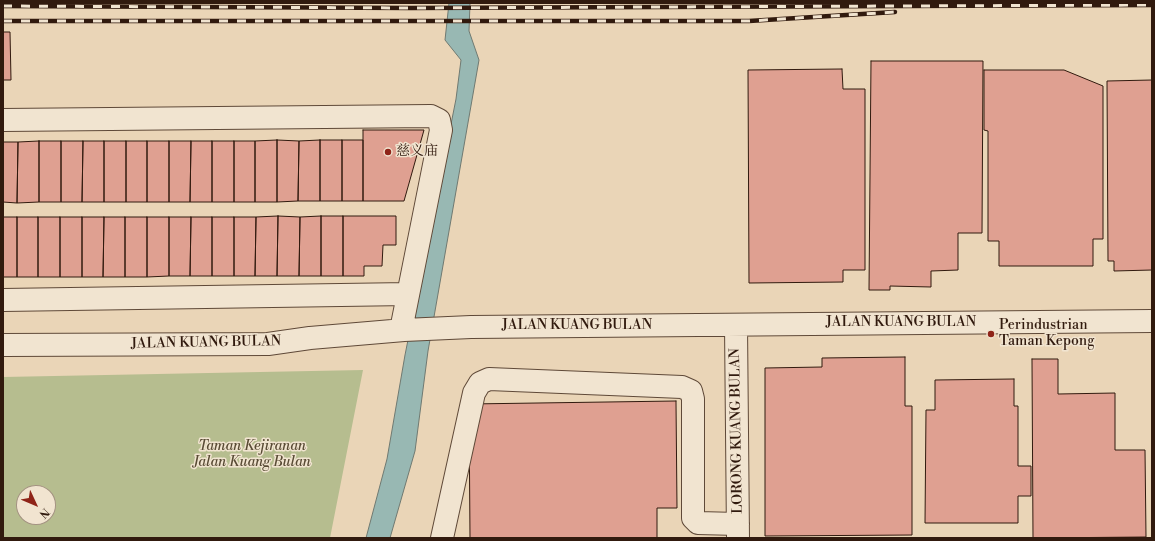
<!DOCTYPE html>
<meta charset="utf-8">
<style>
body{margin:0}
#map{position:relative;width:1155px;height:541px;overflow:hidden;background:#ead5b7;font-family:"Libre Bodoni",serif}
canvas{display:block}
.frame{position:absolute;inset:0;border:4px solid #311a0e;pointer-events:none}
.north{position:absolute;left:16px;top:485px;width:40px;height:40px;box-sizing:border-box;background:#f1e4d0;border:1px solid #a49382;border-radius:50%;rotate:134deg;font-size:11px;font-weight:700;line-height:16px;text-align:center;color:#311a0e}
.north::after{content:'';display:block;margin:auto;width:14px;height:18px;background:#8f2418;clip-path:polygon(50% 0,100% 100%,50% 72%,0 100%)}
</style>
<div id="map">
<canvas width="1155" height="541"></canvas>
<div class="frame"></div>
<div class="north">N</div>
</div>
<script>
const context = document.querySelector('canvas').getContext('2d');
context.lineJoin = 'round';
function fillPath(path, color) { context.fillStyle = color; context.fill(path, 'evenodd'); }
const shape = rows => new Path2D(rows.map(r => 'M' + r).join(''));
function trace(path, color, width, dash) { context.strokeStyle = color; context.lineWidth = width; context.lineCap = dash ? 'butt' : 'round'; context.setLineDash(dash || []); context.stroke(path); }
function drawText(font, color, halo, rows, align = 'center') {
  context.font = font + ' "Libre Bodoni","Noto Serif SC",serif'; context.lineWidth = 3; context.setLineDash([]); context.textBaseline = 'middle'; context.strokeStyle = halo; context.fillStyle = color; for (const [text, x, y, turn = 0] of rows) {
    context.save(); context.translate(x, y); context.rotate((+turn || 0) * Math.PI / 180); context.textAlign = isNaN(turn) ? turn : align; if (halo) context.strokeText(text, 0, 0); context.fillText(text, 0, 0); context.restore();
  }
}
fillPath(shape([
 [363,370,330,538,3,538,3,377],
 [24,493,48,493,48,517,24,517]
]), '#b6bd8f');
const water = shape([
 [449,3,470,3,469,31,479,60,428,351,415,451,390,538,366,538,387,459,405,355,456,99,461,60,445,40,449,3]
]);
fillPath(water, '#98b8b3');
trace(water, '#6f7971', 1);
const building = shape([
 [3,32,10,32,11,80,3,80,3,32],
 [871,61,983,61,982,233,958,233,958,270,931,271,931,287,890,286,890,290,869,290,871,61],
 [842,69,843,89,865,89,865,270,843,270,843,282,749,283,748,70,842,69],
 [984,70,1064,70,1103,86,1103,239,1093,239,1093,266,999,266,999,241,988,241,988,131,984,130,984,70],
 [1152,80,1152,270,1114,271,1114,261,1108,261,1107,81,1152,80],
 [363,130,424,130,404,201,363,201,363,130],
 [277,140,277,202,255,202,255,141,277,140],
 [277,140,299,141,298,201,277,202,277,140],
 [320,140,320,201,298,201,299,141,320,140],
 [320,140,342,140,342,201,320,201,320,140],
 [342,140,363,140,363,201,342,201,342,140],
 [39,141,39,202,17,203,18,142,39,141],
 [39,141,61,141,61,202,39,202,39,141],
 [61,141,83,141,82,202,61,202,61,141],
 [83,141,104,141,104,202,82,202,83,141],
 [104,141,126,141,126,202,104,202,104,141],
 [126,141,147,141,147,202,126,202,126,141],
 [147,141,169,141,169,202,147,202,147,141],
 [169,141,191,141,190,202,169,202,169,141],
 [191,141,212,141,212,202,190,202,191,141],
 [212,141,234,141,234,202,212,202,212,141],
 [234,141,255,141,255,202,234,202,234,141],
 [3,142,18,142,17,203,3,202,3,142],
 [278,216,300,217,299,276,277,276,278,216],
 [278,216,277,276,255,276,256,217,278,216],
 [321,216,343,216,343,276,321,276,321,216],
 [321,216,321,276,299,276,300,217,321,216],
 [343,216,396,216,396,245,383,245,382,266,364,266,364,276,343,276,343,216],
 [3,217,17,217,17,277,3,277,3,217],
 [17,217,38,217,38,277,17,277,17,217],
 [38,217,60,217,60,277,38,277,38,217],
 [60,217,82,217,82,277,60,277,60,217],
 [82,217,104,217,103,277,82,277,82,217],
 [104,217,125,217,125,277,103,277,104,217],
 [125,217,147,217,147,277,125,277,125,217],
 [147,217,169,217,169,276,147,277,147,217],
 [169,217,191,217,190,276,169,276,169,217],
 [191,217,212,217,212,276,190,276,191,217],
 [212,217,234,217,234,276,212,276,212,217],
 [234,217,256,217,255,276,234,276,234,217],
 [905,357,905,406,912,406,912,535,765,536,765,368,822,367,822,358,905,357],
 [1032,359,1058,359,1058,394,1115,393,1115,450,1145,450,1146,537,1033,538,1032,359],
 [1014,379,1014,406,1018,406,1018,466,1031,466,1031,496,1018,496,1018,523,925,523,926,410,935,410,935,380,1014,379],
 [676,401,677,508,657,508,657,538,470,538,469,404,676,401]
]);
fillPath(building, '#dfa091');
trace(building, '#311a0e', 1);
const minor = shape([
 [3,120,431,116,439,120,441,130,401,330],
 [3,300,408,294],
 [736,325,738,538],
 [3,345,268,344,310,338,404,330,471,327,1152,321],
 [442,538,474,393,480,383,489,379,682,387,691,391,693,399,693,518,698,523,738,524]
]);
trace(minor, '#5f4938', 24);
trace(minor, '#f1e4d0', 22);
const rail = shape([
 [3,6,411,8,1152,5],
 [3,21,749,21,895,12]
]);
trace(rail, '#311a0e', 4.5);
trace(rail, '#f1e4d0', 3, [9]);
for (const [x, y, r, color] of [
 [388,152,4,"#8f2418"],
 [991,334,4,"#8f2418"]
]) { const dot = new Path2D(); dot.arc(x, y, r, 0, 2 * Math.PI); context.fillStyle = color; context.fill(dot); trace(dot, '#f1e4d0', 1.5); }
drawText('14px', '#311a0e', '#f1e4d0', [
 ["慈义庙",396,152],
 ["Perindustrian",999,326],
 ["Taman Kepong",999,342]
], 'left');
drawText('14px', '#311a0e', '#f1e4d0', [
 ["JALAN KUANG BULAN",901,323],
 ["JALAN KUANG BULAN",577,326],
 ["JALAN KUANG BULAN",206,343,-1],
 ["LORONG KUANG BULAN",737,431,-91]
]);
drawText('italic 14px', '#594b35', '#f1e4d0', [
 ["Taman Kejiranan",252,447],
 ["Jalan Kuang Bulan",252,463]
]);
</script>
